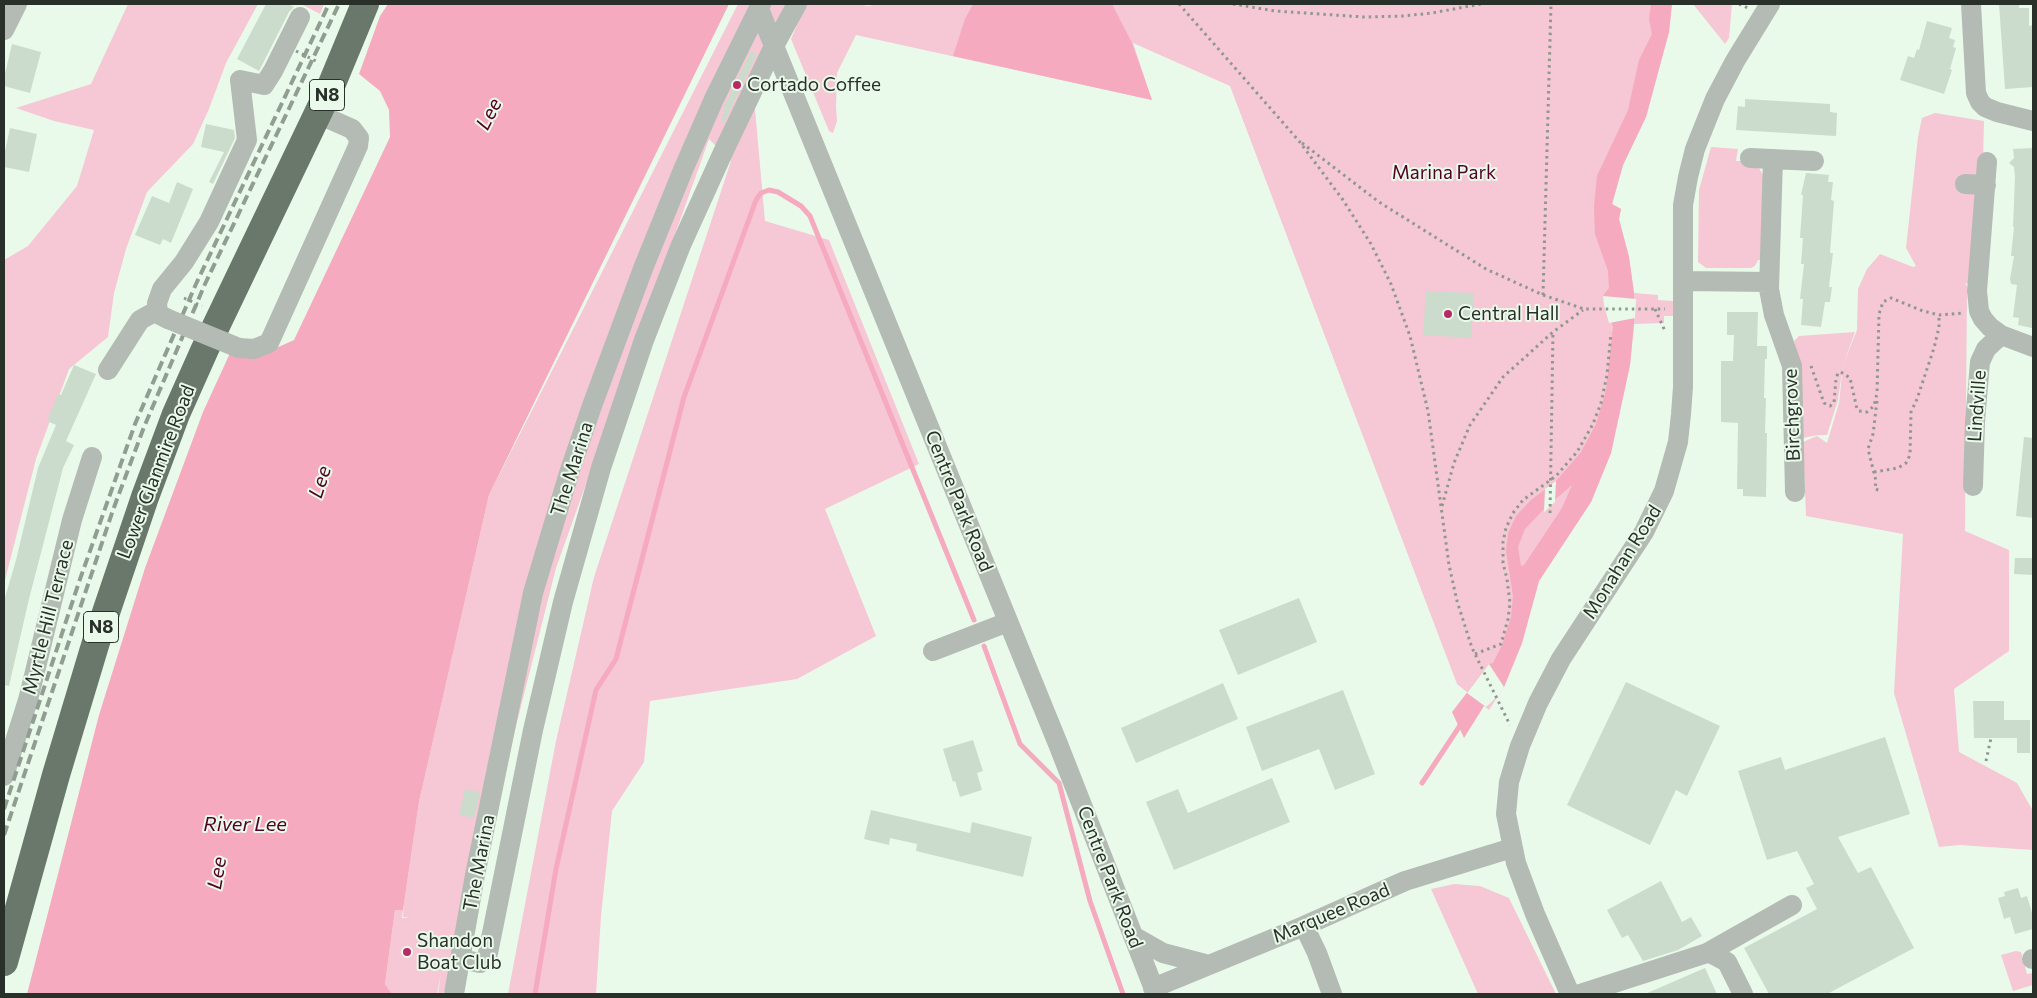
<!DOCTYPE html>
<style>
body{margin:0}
#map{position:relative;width:2037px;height:998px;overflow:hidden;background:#eafaea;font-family:Commissioner,sans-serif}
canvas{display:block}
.frame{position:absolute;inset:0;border:5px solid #292f29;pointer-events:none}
</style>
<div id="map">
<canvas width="2037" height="998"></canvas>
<div class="frame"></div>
</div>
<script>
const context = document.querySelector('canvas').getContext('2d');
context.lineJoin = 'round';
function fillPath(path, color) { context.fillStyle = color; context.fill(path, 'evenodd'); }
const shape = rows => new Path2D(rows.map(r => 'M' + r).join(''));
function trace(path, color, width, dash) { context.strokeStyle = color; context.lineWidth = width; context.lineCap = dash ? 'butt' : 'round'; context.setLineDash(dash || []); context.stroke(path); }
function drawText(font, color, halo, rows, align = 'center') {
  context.font = font + ' Commissioner,sans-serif'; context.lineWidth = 4; context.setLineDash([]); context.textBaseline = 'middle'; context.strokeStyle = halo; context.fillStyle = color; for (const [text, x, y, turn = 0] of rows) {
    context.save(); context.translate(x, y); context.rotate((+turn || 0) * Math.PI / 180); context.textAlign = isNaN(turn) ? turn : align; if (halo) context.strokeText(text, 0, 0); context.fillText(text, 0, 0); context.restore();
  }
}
fillPath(shape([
 [128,4,258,4,226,63,209,109,193,144,147,192,126,249,114,293,108,337,69,369,36,459,4,584,4,260,28,246,77,186,94,130,54,121,16,108,91,84],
 [301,4,324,4,320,14],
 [738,4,795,4,754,98,765,221,829,240,919,464,825,509,876,636,797,679,650,701,644,762,612,811,601,916,596,994,508,994,556,741,594,577,731,161,709,139,556,568,515,730,460,980,441,994,438,994,441,973,437,994,392,994,385,984,395,910,403,910,402,918,410,918,403,917,404,903,419,802,489,495],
 [806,4,859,4,867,6,880,4,1672,4,1669,32,1646,117,1623,165,1612,204,1621,209,1619,219,1629,257,1634,293,1658,295,1658,300,1674,301,1674,316,1664,316,1664,323,1634,324,1630,365,1611,453,1591,502,1539,581,1522,643,1504,687,1489,710,1457,684,1230,86,1133,43,1152,100,856,35,837,73,836,107,837,121,833,133,829,131,791,39],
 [1693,4,1732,4,1729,38,1725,44],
 [1935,113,1984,121,1983,161,1970,284,1965,283,1967,286,1965,531,2009,550,2009,651,1954,689,1959,752,2017,783,2033,811,2033,850,1960,845,1939,847,1894,693,1903,534,1806,516,1803,442,1817,436,1827,443,1839,403,1843,365,1838,400,1827,435,1818,435,1803,438,1800,364,1794,341,1799,336,1855,332,1843,365,1857,330,1858,289,1867,269,1880,254,1913,267,1916,266,1906,248,1918,137,1922,118],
 [1711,147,1738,149,1736,161,1745,161,1759,168,1763,175,1763,260,1758,260,1755,266,1751,268,1706,268,1698,262,1699,190],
 [1454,884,1480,886,1509,898,1556,994,1478,994,1431,889],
 [2016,951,2021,952,2027,974,2033,973,2033,985,2013,991,2001,955]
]), '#f6c7d4');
fillPath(shape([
 [388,4,729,4,489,495,419,802,403,910,395,910,385,984,392,994,27,994,99,715,145,568,203,412,237,338,274,349,294,340,390,137,389,110,380,91,359,74,380,16],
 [973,4,1112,4,1132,43,1152,100,953,56,965,19],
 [1651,4,1672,4,1669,32,1646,117,1623,165,1612,204,1621,209,1619,219,1629,257,1634,293,1634,324,1630,365,1611,453,1591,502,1539,581,1522,643,1504,687,1484,706,1464,738,1452,712,1489,664,1493,663,1502,645,1511,617,1513,596,1506,551,1508,533,1516,516,1531,500,1556,481,1581,452,1596,424,1606,390,1613,327,1603,296,1609,288,1608,271,1595,234,1594,206,1597,176,1628,110,1639,60,1652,34,1649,19],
 [1572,485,1562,508,1524,565,1521,566,1518,547,1525,529,1545,508]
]), '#f6aabf');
fillPath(shape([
 [1603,296,1636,299,1635,318,1609,323,1604,305],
 [1556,481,1555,502,1544,512,1545,489],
 [1489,664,1504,687,1498,696,1486,707,1467,693]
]), '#eafaea');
trace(shape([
 [984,646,1020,744,1059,783,1090,901,1123,994],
 [1422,783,1463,721],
 [535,994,556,869,596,690,616,659,684,397,756,200,761,193,769,190,778,192,801,206,810,216,974,620]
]), '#f6aabf', 5);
fillPath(shape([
 [266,4,288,4,294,7,289,12,259,71,237,59],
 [1999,4,2019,4,2019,8,2029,8,2029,26,2033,25,2033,87,2005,89],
 [1927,21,1952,28,1949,38,1955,40,1953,47,1956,48,1950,69,1952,70,1944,94,1900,80,1908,56,1914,58,1917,49,1919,50],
 [12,44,41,52,30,93,4,86,4,78],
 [751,51,757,54,724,123,721,122,725,105],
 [1745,99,1830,104,1830,112,1837,113,1836,136,1736,130,1738,106,1745,107],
 [206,124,234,130,235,138,213,184,209,182,224,152,201,147],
 [10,128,37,134,29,172,4,167,4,156],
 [2033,148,2033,319,2032,328,2018,325,2019,318,2013,317,2017,285,2011,284,2010,279,2014,256,2011,256,2014,227,2013,227,2015,177,2014,167,2009,163,2014,158,2013,149],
 [1806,173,1829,175,1828,182,1833,182,1831,200,1834,201,1830,253,1833,253,1829,287,1832,287,1830,302,1825,302,1821,327,1801,325,1803,299,1800,299,1804,264,1801,264,1803,238,1800,238,1803,195,1801,195],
 [177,182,193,189,171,243,163,239,160,245,135,235,152,196,169,203],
 [1426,291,1474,293,1471,338,1423,335],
 [1727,312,1758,312,1757,346,1767,346,1767,359,1765,359,1764,398,1766,398,1765,433,1767,433,1766,497,1743,496,1743,489,1737,489,1738,423,1721,422,1721,361,1733,361,1734,335,1727,335],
 [74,365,96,374,66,441,74,445,63,468,29,599,9,686,4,685,4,601,16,560,38,468,56,425,47,421,58,394,61,395],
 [2024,437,2033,438,2033,518,2016,516],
 [2015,558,2033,558,2033,575,2014,574],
 [1299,598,1317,642,1238,675,1219,630],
 [1626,682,1720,726,1687,796,1676,790,1650,845,1567,805],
 [1223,683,1238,719,1136,763,1121,728],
 [1343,690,1375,774,1335,790,1319,749,1262,771,1246,727],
 [1973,701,2004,701,2004,720,2030,720,2030,753,2017,753,2017,738,1974,738],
 [1885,737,1910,814,1838,837,1858,873,1871,867,1914,948,1827,994,1769,994,1744,948,1817,909,1806,888,1814,884,1797,851,1767,860,1738,771,1781,757,1785,770],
 [973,740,983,771,977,773,982,790,960,797,955,781,953,782,943,749],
 [1272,778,1290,822,1174,870,1146,802,1178,789,1188,813],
 [465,789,480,792,474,818,459,815],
 [871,810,970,833,972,822,1032,837,1023,877,916,851,917,844,890,838,889,845,864,839],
 [1661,881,1682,922,1691,917,1702,936,1678,950,1643,961,1628,935,1622,938,1607,910],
 [2018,888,2021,898,2027,896,2033,916,2033,929,2015,934,2010,917,2004,919,1998,898,2005,896,2004,892],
 [1705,968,1717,994,1645,994]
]), '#ccdccc');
trace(shape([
 [1179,4,1299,141,1343,200,1371,244,1391,284,1410,336,1428,411,1449,565,1457,601,1472,648,1510,725],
 [1233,4,1275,11,1364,17,1403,16,1432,13,1481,4],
 [1739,4,1748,8],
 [1302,143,1379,202,1486,269,1543,295,1584,309,1665,309],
 [1543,295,1551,4],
 [1655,309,1665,331],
 [1811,366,1824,403,1830,406,1834,403,1836,379,1838,373,1841,372,1850,378,1857,409,1859,411,1867,412,1874,406,1877,393,1879,314,1883,302,1891,298,1923,311,1939,315,1964,313],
 [1877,401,1873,434,1868,449,1876,481,1875,489,1882,491],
 [1874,472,1898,468,1906,463,1910,455,1911,412,1917,399,1934,348,1939,327,1939,315],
 [1442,506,1454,463,1470,425,1503,377,1553,332,1583,310],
 [1550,513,1553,332],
 [1475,654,1501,644,1508,619,1510,603,1507,579,1503,563,1503,542,1506,528,1513,513,1523,500,1556,476,1577,452,1593,424,1601,403,1607,375,1611,333],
 [1986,761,1991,738]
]), '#8e998e', 3, [2.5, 4]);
trace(shape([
 [1971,4,1976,93,1980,102,1985,107,1997,112,2033,121],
 [759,9,1058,744,1156,994],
 [4,30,17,4],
 [1750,158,1814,161],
 [1773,159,1769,289,1774,315,1792,366,1795,492],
 [1965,184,1986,185],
 [1683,281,1769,282],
 [168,319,158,314,157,303,162,289,184,262,209,222,247,140,240,80,264,85,273,71,300,17],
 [2001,335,2033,347],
 [239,348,254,349,269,343,358,146,359,138,352,129,318,114],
 [108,370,140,320,158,310],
 [1973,486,1975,422,1980,362,1986,349,2001,335,1990,327,1983,319,1979,311,1977,291,1987,162],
 [933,651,1008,622],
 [4,776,28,700,72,520,92,457],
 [1304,926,1317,953,1332,994],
 [1133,936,1163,953,1209,965],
 [1707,953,1792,905],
 [461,959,480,963,487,958,533,730,563,602,601,468,644,340,681,245,725,148,774,46,797,4],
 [2032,959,2033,959],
 [1153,988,1304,926,1405,881,1512,848],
 [454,994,475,875,533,593,570,470,593,403,644,266,683,170,714,99,761,4],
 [1570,994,1535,914,1516,863,1506,814,1509,782,1520,746,1538,703,1561,659,1644,532,1664,491,1678,442,1681,414,1683,387,1683,205,1688,177,1695,149,1715,99,1735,61,1770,4],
 [1580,994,1707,953,1712,954,1727,962,1743,994]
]), '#b4bbb4', 20);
trace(shape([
 [4,962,56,775,96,642,145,497,176,414,205,349,331,86,365,4]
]), '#69786a', 28);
trace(shape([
 [4,809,79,582,135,424,196,284,329,4],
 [4,835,113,510,144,427,205,284,339,4]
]), '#929d92', 4, [10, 5]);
trace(shape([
 [296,51,318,62],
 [184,298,202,306]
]), '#8e998e', 3, [2.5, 4]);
trace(shape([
 [168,319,239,348]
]), '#b4bbb4', 20);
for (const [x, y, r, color] of [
 [737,85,5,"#b62b64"],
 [1448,314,5,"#b62b64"],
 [407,952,5,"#b62b64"]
]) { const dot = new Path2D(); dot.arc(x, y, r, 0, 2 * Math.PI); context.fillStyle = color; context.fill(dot); trace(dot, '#eafaea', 2); }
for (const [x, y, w] of [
 [327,95,35],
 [101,627,35]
]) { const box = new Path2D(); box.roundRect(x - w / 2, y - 15.5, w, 31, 4); context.fillStyle = '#eafaea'; context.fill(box); trace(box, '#292f29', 1); }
drawText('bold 18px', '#292f29', null, [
 ["N8",327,95],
 ["N8",101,627]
]);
drawText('19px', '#292f29', '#eafaea', [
 ["Cortado Coffee",747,85],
 ["Central Hall",1458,314],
 ["Shandon",417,941],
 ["Boat Club",417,963]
], 'left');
drawText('19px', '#520026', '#eafaea', [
 ["Marina Park",1444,173]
]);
drawText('19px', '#292f29', '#eafaea', [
 ["Lindville",1977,406,-86],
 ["Birchgrove",1792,415,-92],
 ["The Marina",572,469,-72],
 ["Lower Glanmire Road",156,472,-69],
 ["Centre Park Road",959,501,68],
 ["Monahan Road",1622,562,-58],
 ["Myrtle Hill Terrace",48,617,-76],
 ["The Marina",479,863,-79],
 ["Centre Park Road",1110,877,69],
 ["Marquee Road",1331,913,-23]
]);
drawText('italic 20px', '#530026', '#eafaea', [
 ["Lee",489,114,-63],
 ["Lee",320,482,-72],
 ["River Lee",245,824],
 ["Lee",217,873,-80]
]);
</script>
